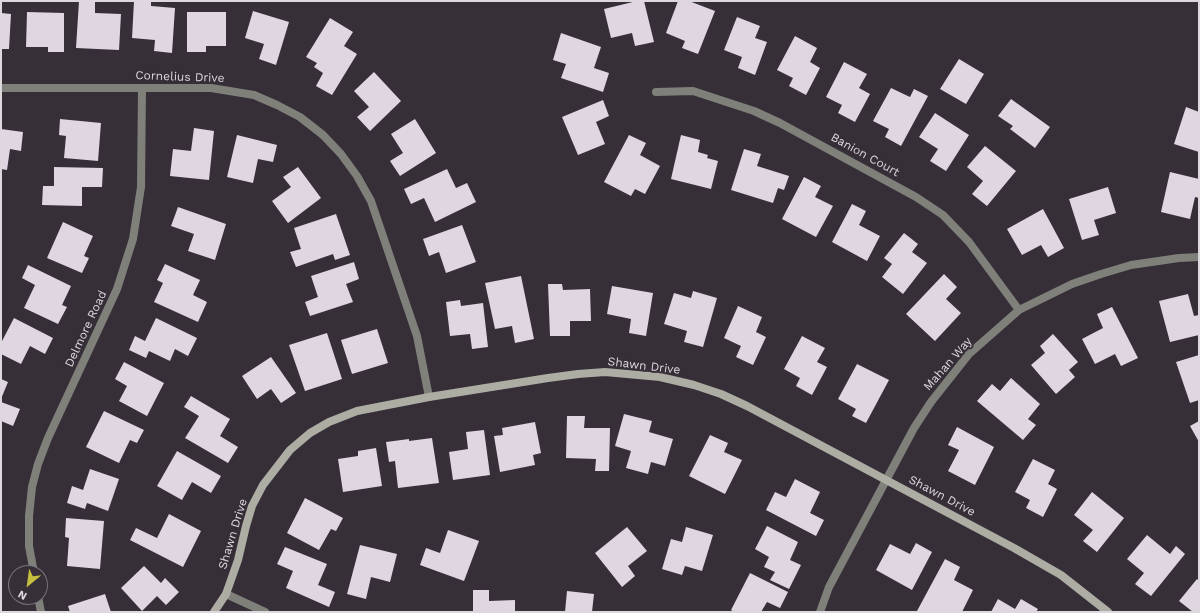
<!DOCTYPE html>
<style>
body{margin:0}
#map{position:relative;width:1200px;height:613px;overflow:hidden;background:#362f38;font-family:"Work Sans",sans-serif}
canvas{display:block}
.frame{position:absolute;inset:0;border:2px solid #dcd8de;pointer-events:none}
.north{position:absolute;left:8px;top:565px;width:40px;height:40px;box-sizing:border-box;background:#362f38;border:1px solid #78737a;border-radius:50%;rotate:209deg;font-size:11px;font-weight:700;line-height:16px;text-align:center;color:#dcd8de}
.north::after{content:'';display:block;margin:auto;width:14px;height:18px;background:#c4bd3e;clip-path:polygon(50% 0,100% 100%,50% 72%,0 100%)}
</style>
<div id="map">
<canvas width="1200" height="613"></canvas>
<div class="frame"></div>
<div class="north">N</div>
</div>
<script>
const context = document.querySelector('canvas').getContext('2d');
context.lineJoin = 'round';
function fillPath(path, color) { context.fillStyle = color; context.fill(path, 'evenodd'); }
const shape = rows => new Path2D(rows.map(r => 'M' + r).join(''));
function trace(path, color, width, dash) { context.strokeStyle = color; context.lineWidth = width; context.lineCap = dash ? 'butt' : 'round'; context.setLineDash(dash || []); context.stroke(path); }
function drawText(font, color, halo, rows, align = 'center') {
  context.font = font + ' "Work Sans",sans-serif'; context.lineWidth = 4; context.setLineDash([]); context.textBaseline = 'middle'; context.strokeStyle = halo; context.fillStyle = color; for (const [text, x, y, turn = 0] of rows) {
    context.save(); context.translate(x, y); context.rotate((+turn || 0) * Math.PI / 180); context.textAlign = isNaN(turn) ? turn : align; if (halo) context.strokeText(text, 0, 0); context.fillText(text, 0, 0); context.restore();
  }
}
fillPath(shape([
 [79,1,95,1,95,13,121,14,119,50,76,48],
 [134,1,151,1,151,6,175,8,172,53,154,51,155,40,132,38],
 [637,1,644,1,654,42,635,46,632,33,611,38,604,9],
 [678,1,689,1,715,11,698,54,682,48,685,41,666,33],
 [253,11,289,22,276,65,259,59,264,44,245,38],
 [27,12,64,13,64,52,48,52,48,47,26,47],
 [187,12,226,12,226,46,206,46,206,52,187,52],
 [1,13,11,14,9,49,1,49],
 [737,17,760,26,755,38,767,42,755,75,738,68,742,57,724,50],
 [330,18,353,32,344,46,357,54,332,95,316,86,323,73,314,67,317,63,306,57],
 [561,33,601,47,594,68,609,73,603,92,561,78,566,64,553,60],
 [795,36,817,48,810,62,820,68,806,95,789,86,793,78,777,70],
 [959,59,984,74,966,104,940,89],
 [844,62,867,74,859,88,870,94,855,122,838,113,842,105,826,97],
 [374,72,401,101,370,131,357,117,369,107,354,91],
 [891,88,910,97,914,89,928,96,901,146,885,137,889,129,873,121],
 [1011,99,1050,127,1035,148,1010,129,1013,126,998,116],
 [603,100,609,116,596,122,605,144,578,155,562,117],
 [1186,107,1199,112,1199,152,1174,144],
 [935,113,969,135,946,171,930,161,938,149,919,137],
 [60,119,101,123,98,161,64,158,66,136,59,135],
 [415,119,436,153,400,176,390,161,403,153,391,134],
 [194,128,214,131,209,180,170,176,173,149,191,151],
 [1,129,23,132,21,151,10,149,7,170,1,169],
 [237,135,277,145,273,162,258,159,253,183,227,177],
 [629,135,646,143,640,155,660,166,645,194,635,189,631,196,604,182],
 [681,135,700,140,698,152,708,155,707,158,718,161,711,189,671,179],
 [985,146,1016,171,987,206,972,194,983,181,967,167],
 [744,149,761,154,757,166,789,176,784,190,778,188,773,203,731,190],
 [54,167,103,168,102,187,82,187,82,206,42,205,43,186,54,186],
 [298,167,321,198,288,223,272,201,291,187,283,177],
 [447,169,456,188,467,183,476,202,435,222,424,198,411,204,404,189],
 [1170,172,1199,179,1199,198,1195,197,1190,219,1161,212],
 [804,177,821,186,815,197,833,206,816,237,782,219],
 [1108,187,1116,213,1094,220,1099,235,1082,240,1069,199],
 [852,204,866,211,859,225,880,236,867,261,832,242],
 [178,207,226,224,215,260,188,251,194,234,171,226],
 [1043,209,1064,248,1048,257,1041,245,1022,255,1007,229],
 [336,214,350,255,335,260,333,254,296,267,290,252,301,249,294,228],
 [63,222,93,236,84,256,89,258,82,273,47,258],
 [462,225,476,262,446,273,439,252,429,256,423,239],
 [904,233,918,244,912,252,927,263,903,294,882,277,892,264,884,258],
 [354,262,359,279,346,284,353,302,310,316,305,302,318,297,311,276],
 [165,264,200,280,193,295,207,302,198,322,154,302,163,283,157,280],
 [28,265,71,286,62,305,67,307,58,324,24,308,35,285,22,278],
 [944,274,957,287,946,299,961,313,935,341,906,314],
 [521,276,534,339,515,343,512,326,495,329,485,283],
 [548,284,562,284,563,290,590,289,591,321,570,321,570,336,550,336],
 [612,286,653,293,646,336,629,333,631,319,607,314],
 [693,291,717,298,703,347,684,342,687,331,664,324,674,293,691,298],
 [1188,294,1194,316,1199,315,1199,335,1170,342,1159,301],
 [460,300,461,306,483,303,488,347,472,349,470,334,450,336,446,302],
 [738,306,762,317,756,332,766,337,753,365,736,357,741,346,724,338],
 [1112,307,1138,358,1121,366,1115,354,1095,364,1082,339,1103,328,1097,314],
 [14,318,53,338,45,354,30,346,21,364,1,354,1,343],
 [156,318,197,338,188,356,175,349,170,361,149,351,146,358,129,350,135,336,145,341],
 [377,329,388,363,352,374,341,340],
 [327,333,342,379,305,391,289,345],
 [1053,334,1078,362,1069,370,1075,377,1056,394,1031,365,1045,353,1040,346],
 [802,336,825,348,817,362,827,367,812,395,796,386,800,378,784,369],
 [1199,355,1199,400,1190,403,1176,362],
 [271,357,296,393,281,403,271,389,257,399,242,376],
 [124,362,164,383,147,416,119,401,127,386,115,379],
 [857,364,889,380,866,423,852,416,856,409,838,399],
 [1011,378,1040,404,1028,419,1036,425,1023,440,977,401,992,384,1000,391],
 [1,379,8,382,1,399],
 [191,396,230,419,220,436,238,447,228,463,185,438,199,416,184,407],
 [1,402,20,409,13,426,1,421],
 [104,411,144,430,137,443,130,440,119,463,86,447],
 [624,414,652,421,649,432,673,439,665,466,651,462,648,474,626,468,631,451,615,446],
 [567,416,585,416,584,428,610,428,609,471,595,471,596,459,566,458],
 [1199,421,1199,442,1190,426],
 [535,422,541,453,533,455,535,465,500,472,494,436,503,435,502,428],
 [957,427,994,447,975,485,948,471,959,450,948,445],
 [484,430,490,475,453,480,449,452,468,449,466,432],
 [710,435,728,443,724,452,742,460,725,494,689,476],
 [432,438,439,483,398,488,395,461,389,462,386,442,409,439,409,441],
 [376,448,382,486,343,492,338,459,358,456,358,451],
 [177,451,221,476,211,493,192,482,182,500,157,486],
 [1033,459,1055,470,1048,484,1057,489,1043,517,1026,508,1030,500,1015,492],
 [90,469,119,479,108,511,87,503,85,509,67,503,72,486,83,490],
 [795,479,820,492,810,513,824,520,816,536,766,510,775,492,786,497],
 [1092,492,1124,518,1097,552,1083,541,1093,530,1074,515],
 [305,498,343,518,336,531,331,529,319,550,287,533],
 [169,514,201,531,183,567,130,540,136,528,157,538],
 [66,518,104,521,100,569,67,566,69,538,65,537],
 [767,526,798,542,790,560,801,565,789,589,770,580,775,572,764,567,769,557,755,549],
 [627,527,647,551,628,566,635,576,622,587,595,553],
 [686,527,713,535,702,571,685,566,682,575,662,569,671,539,682,542],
 [448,530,479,541,464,581,420,565,426,548,440,553],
 [1147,535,1170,554,1176,546,1185,554,1151,596,1135,584,1144,573,1127,559],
 [916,543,932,552,912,590,876,570,890,544,910,554],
 [360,545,397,554,390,582,371,577,366,599,347,594],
 [285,547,327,564,318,585,335,592,329,607,286,588,293,571,277,564],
 [945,559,960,567,954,580,973,590,962,612,951,611,951,612,919,612,917,611],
 [144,566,161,583,165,578,179,592,166,605,157,596,142,611,121,588],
 [750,573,788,592,780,608,767,602,761,612,734,612,731,610],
 [1197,579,1199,581,1199,612,1193,612,1179,601],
 [473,590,489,590,489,601,515,600,515,612,473,612],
 [567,591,594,594,592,612,565,612],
 [105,594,111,612,70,612,68,606],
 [998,599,1015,609,1021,599,1038,609,1036,612,991,612]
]), '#dfd6e2');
trace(shape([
 [1,88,211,88,254,95,277,105,300,117,323,135,341,154,357,176,371,201,417,336,429,397],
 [656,92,693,91,754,111,780,123,916,197,943,215,969,242,1019,310],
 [34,573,29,546,29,516,32,487,38,464,48,438,117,289,133,239,141,187,142,88],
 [226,594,265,612],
 [38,597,41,612],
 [820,612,829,587,914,428,931,402,969,354,1019,310,1072,284,1101,274,1131,265,1179,258,1199,257]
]), '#80807b', 8);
trace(shape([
 [214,612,226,594,238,560,246,526,252,506,263,485,290,450,310,433,329,422,357,411,429,397,548,378,578,374,605,372,660,377,694,385,721,394,747,406,1014,548,1061,575,1108,612]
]), '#adada4', 8);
drawText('12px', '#dcd8de', '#362f38', [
 ["Cornelius Drive",180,77,2],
 ["Banion Court",865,155,29],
 ["Delmore Road",86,329,-65],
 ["Mahan Way",948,364,-49],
 ["Shawn Drive",644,366,7],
 ["Shawn Drive",942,496,28],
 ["Shawn Drive",233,534,-73]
]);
</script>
